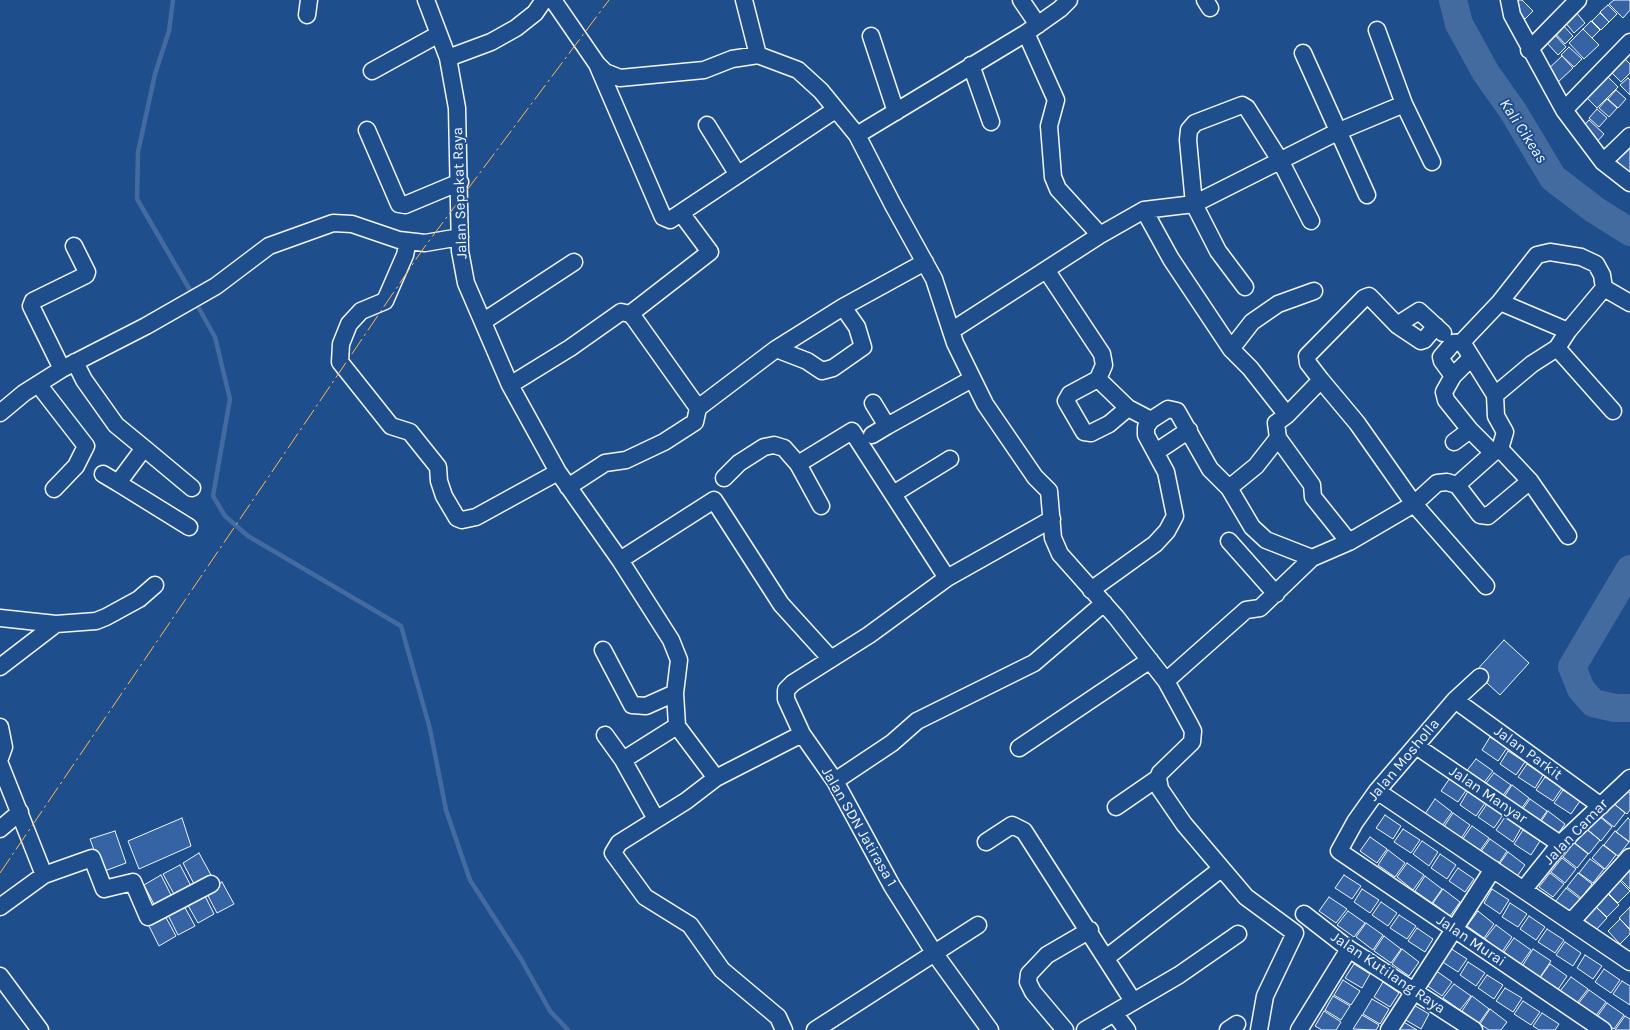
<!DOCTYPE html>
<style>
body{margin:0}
canvas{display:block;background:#1f4e8c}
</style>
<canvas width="1630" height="1030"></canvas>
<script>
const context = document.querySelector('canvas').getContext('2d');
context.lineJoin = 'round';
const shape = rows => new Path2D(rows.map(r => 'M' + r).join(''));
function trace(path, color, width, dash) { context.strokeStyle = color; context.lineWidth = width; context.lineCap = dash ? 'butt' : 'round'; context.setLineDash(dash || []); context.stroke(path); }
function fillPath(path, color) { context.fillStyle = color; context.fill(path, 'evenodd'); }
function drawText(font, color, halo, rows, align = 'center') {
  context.font = font + ' Karla,sans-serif'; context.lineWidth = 4; context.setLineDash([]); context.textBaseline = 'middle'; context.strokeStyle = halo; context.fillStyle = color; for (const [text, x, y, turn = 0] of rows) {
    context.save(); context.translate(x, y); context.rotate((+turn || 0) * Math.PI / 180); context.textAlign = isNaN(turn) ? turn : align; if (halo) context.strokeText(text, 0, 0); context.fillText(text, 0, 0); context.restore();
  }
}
trace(shape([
 [173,0,169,31,155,74,138,152,137,199,190,290],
 [197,305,215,337,230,399,213,496,225,516,248,536,401,626,430,729,446,810,470,880,521,959,550,1011,568,1030]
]), '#446ba0', 4.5);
trace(shape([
 [1453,0,1459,24,1486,73,1513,111,1553,178,1595,210,1630,232],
 [1630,569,1572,667,1581,689,1593,703,1615,708,1630,708]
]), '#446ba0', 28);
const building = shape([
 [1514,0,1522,0,1533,11,1525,19,1510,4,1514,0],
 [1614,0,1630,0,1630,10,1623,18,1609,4,1614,0],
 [1608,5,1617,14,1609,22,1600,12,1608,5],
 [1575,11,1585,23,1574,33,1564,21,1575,11],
 [1600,13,1609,22,1601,30,1592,21,1600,13],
 [1591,21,1600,30,1592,38,1583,29,1591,21],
 [1561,23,1573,36,1565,44,1553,31,1561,23],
 [1583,29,1599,45,1584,59,1569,43,1583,29],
 [1554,34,1566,47,1558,55,1546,42,1554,34],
 [1569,47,1582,59,1574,67,1561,55,1569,47],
 [1562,56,1573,68,1557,83,1546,71,1562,56],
 [1625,59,1630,64,1630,73,1621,82,1612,73,1625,59],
 [1605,74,1618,87,1597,108,1584,95,1605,74],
 [1628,78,1630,80,1630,95,1620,85,1628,78],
 [1616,90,1626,99,1618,108,1608,99,1616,90],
 [1607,99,1617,108,1609,117,1599,108,1607,99],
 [1597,109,1607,118,1599,127,1589,118,1597,109],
 [1589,120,1604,134,1595,144,1580,130,1589,120],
 [1630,146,1630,174,1616,160,1630,146],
 [1504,640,1529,663,1500,695,1475,672,1504,640],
 [1490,737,1507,748,1498,761,1482,750,1490,737],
 [1508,751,1525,762,1516,775,1500,764,1508,751],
 [1476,759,1493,771,1482,785,1465,773,1476,759],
 [1527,764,1543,775,1535,788,1518,777,1527,764],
 [1494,773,1511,785,1500,799,1483,787,1494,773],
 [1545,777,1562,788,1553,801,1536,790,1545,777],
 [1450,778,1467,789,1458,802,1441,791,1450,778],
 [1512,785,1529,798,1519,812,1502,800,1512,785],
 [1624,789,1630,793,1630,810,1627,814,1613,803,1624,789],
 [1563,790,1580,801,1571,814,1554,803,1563,790],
 [1468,791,1485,803,1476,816,1460,805,1468,791],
 [1435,799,1452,812,1442,826,1425,814,1435,799],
 [1530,799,1547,811,1537,825,1520,813,1530,799],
 [1612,802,1625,813,1614,827,1600,816,1612,802],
 [1487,804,1503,815,1494,828,1478,817,1487,804],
 [1548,811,1565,824,1555,838,1538,826,1548,811],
 [1453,813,1470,825,1460,840,1443,828,1453,813],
 [1385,815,1401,826,1393,839,1376,828,1385,815],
 [1599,816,1612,827,1601,841,1588,830,1599,816],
 [1505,817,1521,828,1513,842,1496,830,1505,817],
 [182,818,191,846,139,869,128,841,182,818],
 [1628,818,1630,820,1630,842,1616,832,1628,818],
 [1472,826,1489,838,1479,852,1462,840,1472,826],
 [1403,829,1420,840,1411,853,1394,842,1403,829],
 [1586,829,1600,840,1589,854,1575,843,1586,829],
 [1523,830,1540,841,1531,855,1514,844,1523,830],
 [115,831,126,863,102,872,90,839,115,831],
 [1615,831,1629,842,1618,856,1604,845,1615,831],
 [1370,837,1387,849,1377,863,1360,851,1370,837],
 [1490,839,1507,851,1497,866,1480,853,1490,839],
 [1422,841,1438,852,1429,866,1413,854,1422,841],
 [1574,843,1588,854,1577,868,1563,857,1574,843],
 [1603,845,1616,855,1605,869,1592,858,1603,845],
 [1388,850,1405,863,1395,877,1378,865,1388,850],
 [1508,852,1525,865,1515,879,1498,866,1508,852],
 [199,853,211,875,194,884,183,863,199,853],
 [1440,854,1456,865,1447,879,1431,868,1440,854],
 [1562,858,1576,869,1565,883,1551,872,1562,858],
 [1590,859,1604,869,1593,883,1579,873,1590,859],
 [1407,863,1424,875,1413,890,1397,877,1407,863],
 [180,865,191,886,175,896,163,874,180,865],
 [1630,865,1630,889,1618,877,1630,865],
 [1458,868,1474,879,1465,892,1449,881,1458,868],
 [1550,873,1564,884,1553,897,1539,887,1550,873],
 [1578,873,1592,884,1581,898,1567,887,1578,873],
 [161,875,172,897,155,906,144,885,161,875],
 [1344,875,1361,886,1352,899,1335,888,1344,875],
 [1425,876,1442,889,1432,903,1415,891,1425,876],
 [1618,879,1630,891,1618,903,1606,891,1618,879],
 [222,882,234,904,217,913,206,892,222,882],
 [1566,888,1580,899,1569,913,1555,902,1566,888],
 [1362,889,1379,900,1370,913,1354,902,1362,889],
 [1443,889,1460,902,1450,916,1433,903,1443,889],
 [1492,889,1509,900,1500,914,1484,903,1492,889],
 [203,892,214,914,198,923,186,902,203,892],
 [1606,892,1619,905,1607,917,1594,905,1606,892],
 [1329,897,1347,909,1336,923,1319,911,1329,897],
 [1381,902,1397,913,1388,926,1372,915,1381,902],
 [1510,903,1527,914,1518,927,1502,917,1510,903],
 [183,904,195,926,178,935,167,913,183,904],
 [1595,906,1607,918,1595,931,1583,918,1595,906],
 [1630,907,1630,929,1619,918,1630,907],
 [1348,911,1365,923,1354,937,1337,925,1348,911],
 [1478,911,1494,924,1484,938,1467,926,1478,911],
 [164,914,176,936,159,946,148,924,164,914],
 [1399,915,1416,926,1407,939,1390,928,1399,915],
 [1529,916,1545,927,1536,940,1520,929,1529,916],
 [1620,919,1630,930,1630,934,1620,944,1608,931,1620,919],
 [1366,923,1383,935,1373,950,1356,937,1366,923],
 [1496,925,1512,937,1502,952,1485,939,1496,925],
 [1417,928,1433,939,1425,952,1408,941,1417,928],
 [1547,929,1564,940,1555,953,1538,942,1547,929],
 [1384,936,1401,949,1391,963,1374,951,1384,936],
 [1514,938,1531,950,1521,964,1504,952,1514,938],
 [1565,942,1581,953,1573,966,1556,955,1565,942],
 [1450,948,1467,959,1458,972,1441,961,1450,948],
 [1402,949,1419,962,1409,976,1392,964,1402,949],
 [1533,949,1551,961,1538,980,1521,968,1533,949],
 [1585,955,1602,966,1593,979,1577,968,1585,955],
 [1468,962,1485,973,1476,986,1460,975,1468,962],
 [1354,964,1370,974,1362,988,1345,978,1354,964],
 [1550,964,1567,976,1557,991,1540,978,1550,964],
 [1604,969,1620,980,1611,993,1595,982,1604,969],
 [1435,970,1452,982,1442,996,1425,984,1435,970],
 [1487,975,1503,985,1494,999,1478,988,1487,975],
 [1571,977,1588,989,1577,1003,1560,991,1571,977],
 [1343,980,1360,991,1351,1005,1334,995,1343,980],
 [1622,981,1630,986,1630,1005,1613,994,1622,981],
 [1383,982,1399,993,1390,1007,1374,997,1383,982],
 [1454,984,1471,996,1460,1010,1443,998,1454,984],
 [1505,988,1522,998,1513,1012,1496,1001,1505,988],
 [1589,990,1606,1002,1595,1017,1578,1004,1589,990],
 [1333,996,1350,1006,1341,1020,1325,1010,1333,996],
 [1472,996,1489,1009,1479,1023,1462,1011,1472,996],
 [1372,999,1389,1009,1380,1024,1363,1014,1372,999],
 [1523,1001,1540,1012,1531,1025,1514,1014,1523,1001],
 [1607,1003,1624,1015,1614,1029,1597,1017,1607,1003],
 [1412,1004,1429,1014,1421,1029,1404,1019,1412,1004],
 [1490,1009,1507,1022,1501,1030,1489,1030,1480,1024,1490,1009],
 [1324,1011,1341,1022,1336,1030,1322,1030,1315,1026,1324,1011],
 [1542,1013,1559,1024,1555,1030,1539,1030,1533,1026,1542,1013],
 [1362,1015,1379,1025,1376,1030,1353,1029,1362,1015],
 [1625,1016,1630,1019,1630,1030,1615,1030,1625,1016],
 [1402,1021,1417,1030,1397,1030,1402,1021]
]);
fillPath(building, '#3563a3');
trace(building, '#f2f6ff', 1);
const minor = shape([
 [426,0,448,58,457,108,460,251,466,283,510,385,558,472,620,560,671,640,679,660,675,693,677,726,716,778,802,734,835,781,892,886,935,954,990,1030],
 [553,0,597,64,605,72,620,78,704,70,732,59,758,55,798,70,821,91,857,135,893,205,934,279,955,343,985,404,1035,477,1049,491,1053,538,1060,554,1116,617,1166,681,1190,725,1193,731,1192,742,1160,773,1158,778,1160,789,1184,824,1246,897,1295,933,1265,996,1259,1030],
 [744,0,758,55],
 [1021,0,1038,25],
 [1205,0,1210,8],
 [1509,0,1512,15,1564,110,1603,162,1630,183],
 [307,15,309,0],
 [1377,30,1404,104],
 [1026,33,1056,100,1049,126,1053,177,1058,189,1100,235],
 [871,36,896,112],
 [1529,50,1578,0],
 [1303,53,1367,195],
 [448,58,491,42,516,28,535,13,544,0],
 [597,64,663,217,670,220,835,110],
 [971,65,991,122],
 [372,71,439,34],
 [1564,110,1630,42],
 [707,125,738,175],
 [367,130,399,204,405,205,460,182],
 [857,135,1026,33,1060,9,1069,0],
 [1603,162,1630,136],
 [1144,210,1171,259,1231,349,1250,368,1287,415,1321,380,1357,423,1414,504,1437,483,1447,482,1457,485,1480,515,1488,516,1530,481],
 [408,241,405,255,385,301,361,311,349,324,341,344,340,362,391,426,410,432,438,467,439,481,444,496,457,518,462,520,476,517,558,472],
 [1047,271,1102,354,1104,365,1098,379,1070,394,1066,401,1084,432,1091,433,1109,424,1128,408,1151,420,1146,427,1146,435,1166,472,1175,516,1167,531,1155,544,1091,590],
 [1245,287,1218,251,1194,204,1188,140,1189,130,1195,123,1242,105,1247,108,1281,162,1311,221],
 [1500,302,1537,255,1550,252,1581,257,1596,264,1602,275,1604,288],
 [843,307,925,262],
 [630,314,710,252,681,213],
 [484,321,574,262],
 [1397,325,1419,311,1443,333],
 [951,331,1100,235,1144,210,1194,204,1337,132,1404,104,1432,162],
 [1568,331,1604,288,1630,303],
 [1462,342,1495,395,1496,416,1505,432,1500,449,1530,481,1568,536],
 [1557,348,1613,411],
 [1231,349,1252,322,1278,304,1314,291],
 [1471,358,1453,376,1444,392,1446,400,1470,430,1493,453],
 [75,362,84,380,116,425,144,448,118,483,189,527],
 [62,369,31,306,33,301,86,275,87,272,74,246],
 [1453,376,1442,361,1441,357,1453,343,1462,342,1500,302,1568,331,1557,348,1532,364,1495,395],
 [1098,379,1128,408],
 [1321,380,1308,363,1307,356,1364,298,1369,296,1372,299,1397,325,1421,341,1424,340,1436,326],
 [38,384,86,446,76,466,54,489],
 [510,385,570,348,621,312,630,314,634,318,698,408],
 [873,403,887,426,972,379],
 [0,413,24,393,62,369,146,326,216,286,269,246,333,223,352,224,399,240,425,243,460,237],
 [1151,420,1168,409,1177,411,1210,469,1229,488,1252,527,1266,540,1312,558,1349,542,1414,504,1486,586],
 [872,435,887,426],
 [1278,438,1312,485,1313,497,1349,542],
 [1454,442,1470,430],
 [144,448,192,488],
 [1156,452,1189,430],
 [798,464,852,431,947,578],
 [103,474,118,483],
 [724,478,739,463,764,447,774,445,784,448,798,464,821,506],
 [1457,485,1493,453,1500,449],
 [568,487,605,463,626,460,664,442,695,422,698,408,776,349,843,307,857,327,863,347,833,368,822,371,807,361,776,349],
 [1229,488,1256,466,1278,438,1276,423,1287,415],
 [893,494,950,459],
 [1229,541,1276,594],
 [620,560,714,500,781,604,830,658],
 [0,618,56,624],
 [603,650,632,705,646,706,675,693],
 [0,667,56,624,96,621,106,617,139,599,155,585],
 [1480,677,1455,700,1377,791,1355,822,1339,851,1603,1030],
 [1166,681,1246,610,1260,608,1312,558],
 [1455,700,1601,806],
 [0,727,4,747,0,758],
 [802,734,786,699,786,690,793,683,869,635,947,578,1052,519],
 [605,735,623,760,656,819],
 [1416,746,1560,844],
 [1019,748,1150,660],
 [623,760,677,726],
 [0,764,44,875,0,907],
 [716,778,686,801,619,843,613,853,645,897,690,925,722,970,778,1017,784,1030],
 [835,781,892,743,917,721,1034,663,1104,603],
 [1377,791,1630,962],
 [1116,807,1158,778],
 [0,829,20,812],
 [986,842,1012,825,1024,831,1133,1001],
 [44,875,92,858,104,889,133,882,148,917,211,884],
 [1524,889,1560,844,1630,778],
 [1304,914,1349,949,1474,1030],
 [1571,922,1630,857],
 [1106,958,1221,869],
 [0,976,40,1030],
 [1114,1013,1127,1030],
 [815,1030,978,925],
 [1065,1030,1033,992,1028,982,1029,974,1047,955,1090,930],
 [1085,1030,1179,975,1238,934],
 [1228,1030,1237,1024],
 [1299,1030,1349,949],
 [1389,1030,1493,869]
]);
trace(minor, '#f2f6ff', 19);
trace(minor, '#1f4e8c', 16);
trace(shape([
 [0,873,423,249,609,0]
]), '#ffb74d', 1, [18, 4, 2.5, 4]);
drawText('15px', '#f2f6ff', '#1f4e8c', [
 ["Jalan Sepakat Raya",460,193,-92],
 ["Jalan Parkit",1528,753,36],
 ["Jalan Mosholla",1404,760,-50],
 ["Jalan Manyar",1488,795,34],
 ["Jalan SDN Jatirasa 1",859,827,60],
 ["Jalan Camar",1576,832,-46],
 ["Jalan Murai",1471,941,34],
 ["Jalan Kutilang Raya",1388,973,34]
]);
drawText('italic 16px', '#f2f6ff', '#1f4e8c', [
 ["Kali Cikeas",1523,131,57]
]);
</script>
